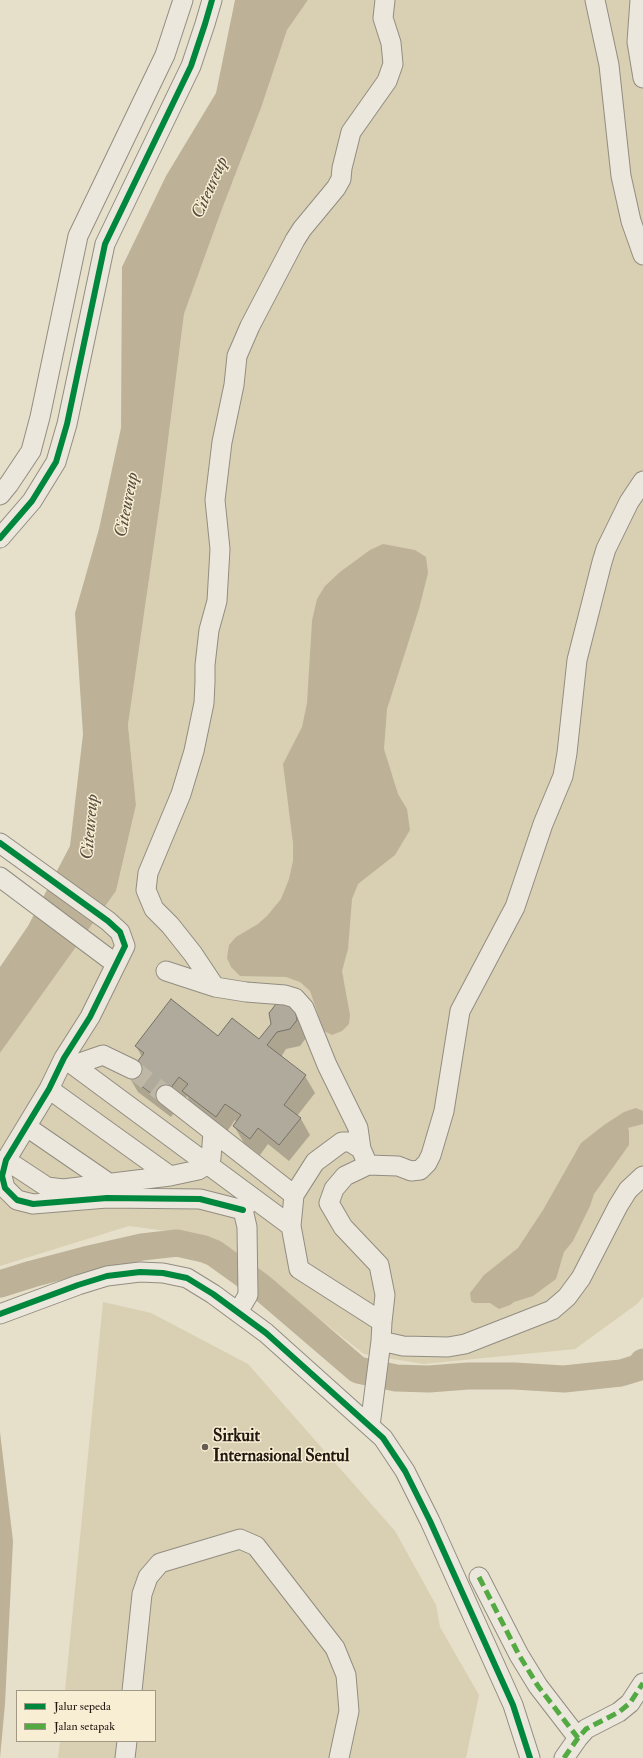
<!DOCTYPE html>
<style>
body{margin:0}
#map{position:relative;width:643px;height:1758px;overflow:hidden;background:#e6dfca;font-family:"IM FELL Double Pica",serif}
canvas{display:block}
.legend{position:absolute;left:16px;top:1690px;width:140px;height:52px;box-sizing:border-box;background:#f7eed4;border:1px solid #a29886;margin:0;padding:5px 7px;list-style:none;font-size:12px;color:#221811}
.legend li{display:flex;align-items:center;gap:8px;height:20px}
.legend b{width:20px;border:1px solid #a29886}
</style>
<div id="map">
<canvas width="643" height="1758"></canvas>
<ul class="legend">
<li><b style="height:5px;background:#00873e"></b>Jalur sepeda</li>
<li><b style="height:5px;background:#53a942"></b>Jalan setapak</li>
</ul>
</div>
<script>
const context = document.querySelector('canvas').getContext('2d');
context.lineJoin = 'round';
function fillPath(path, color) { context.fillStyle = color; context.fill(path, 'evenodd'); }
const shape = rows => new Path2D(rows.map(r => 'M' + r).join(''));
function trace(path, color, width, dash) { context.strokeStyle = color; context.lineWidth = width; context.lineCap = dash ? 'butt' : 'round'; context.setLineDash(dash || []); context.stroke(path); }
function drawText(font, color, halo, rows, align = 'center') {
  context.font = font + ' "IM FELL Double Pica",serif'; context.lineWidth = 3; context.setLineDash([]); context.textBaseline = 'middle'; context.strokeStyle = halo; context.fillStyle = color; for (const [text, x, y, turn = 0] of rows) {
    context.save(); context.translate(x, y); context.rotate((+turn || 0) * Math.PI / 180); context.textAlign = isNaN(turn) ? turn : align; if (halo) context.strokeText(text, 0, 0); context.fillText(text, 0, 0); context.restore();
  }
}
fillPath(shape([
 [308,0,643,0,643,1297,637,1304,575,1349,423,1364,364,1354,238,1255,197,1235,129,1226,0,1266,0,1053,116,891,136,805,128,725,161,496,184,314,222,209,261,108,287,30],
 [103,1302,151,1313,248,1364,395,1531,436,1605,440,1627,479,1695,466,1758,58,1758,60,1741,155,1741,155,1691,65,1691]
]), '#d9cfb3');
fillPath(shape([
 [235,0,308,0,287,30,261,108,222,209,184,314,161,496,128,725,136,805,116,891,0,1053,0,967,28,926,70,846,83,734,75,613,99,529,121,428,122,267,166,176,216,93],
 [383,544,415,550,426,557,428,573,419,609,387,709,384,749,398,794,407,809,410,830,395,855,358,884,352,899,348,949,342,971,350,1015,349,1024,342,1031,332,1035,324,1031,310,991,300,982,286,977,240,976,231,967,227,958,229,945,236,937,258,924,267,916,281,899,289,879,293,861,293,843,283,764,302,727,307,703,312,621,317,599,325,586,340,572,370,550],
 [636,1108,643,1111,643,1124,628,1128,629,1131,629,1145,594,1194,590,1206,573,1241,564,1252,556,1279,533,1296,514,1302,510,1305,499,1309,490,1303,474,1303,471,1301,470,1293,484,1275,518,1248,543,1210,581,1143,604,1125,624,1112],
 [0,1432,13,1541,5,1704,0,1758]
]), '#bdb298');
fillPath(shape([
 [294,1010,306,1038,300,1046,286,1049,281,1057,305,1076,315,1093,297,1116,301,1119,310,1135,289,1161,268,1144,260,1155,244,1143,234,1126,237,1122,235,1120,226,1133,193,1107,187,1096,171,1117,138,1092,128,1075,142,1057,136,1046,218,1038,259,1040]
]), '#0003');
trace(shape([
 [0,1284,32,1274,85,1260,142,1247,177,1243,204,1249,214,1253,260,1286,358,1370,396,1378,429,1379,468,1376,514,1376,564,1379,621,1373,640,1367,643,1362]
]), '#bdb298', 27);
const building = shape([
 [171,999,218,1036,232,1018,259,1039,271,1024,269,1013,276,1004,287,1003,295,1009,297,1020,290,1029,277,1032,267,1045,306,1075,284,1105,301,1118,279,1145,258,1128,250,1139,233,1126,241,1115,225,1104,216,1117,182,1091,188,1084,179,1077,161,1101,127,1075,144,1053,135,1046,171,999]
]);
fillPath(building, '#b0aa9c');
trace(building, '#777268', 1);
trace(shape([
 [132,1069,166,1095]
]), '#bfb7a5', 19, [19, 10]);
const minor = shape([
 [595,0,609,65,621,176,631,221,643,255],
 [640,0,637,42,643,78],
 [0,495,9,484,31,451,40,417,78,236,165,55,183,0],
 [0,538,32,501,56,462,67,424,105,244,191,66,205,24,212,0],
 [0,843,108,921,120,932,125,946,90,1017,64,1058,49,1089,6,1160,2,1176,5,1188,17,1200,33,1204,107,1198,200,1199,243,1210],
 [0,877,116,964],
 [166,971,215,987,246,992,285,995,295,998,304,1008,327,1065,358,1128,361,1149],
 [215,987,193,954,170,925,154,909,146,890,148,873,181,794,194,751,204,703,205,682,205,665,209,630,217,601,220,549,215,500,222,442,234,385,237,356,250,326,295,240,302,229,336,188,341,179,342,168,351,132,387,81,393,64,391,43,383,18,385,0],
 [64,1058,291,1226],
 [74,1065,103,1055,132,1069],
 [49,1089,170,1176],
 [166,1095,294,1195],
 [27,1127,110,1184],
 [6,1160,47,1187,63,1189,170,1176,198,1170,208,1164,211,1158,213,1132],
 [368,1165,361,1149,350,1142,342,1142,315,1162,294,1195,291,1226,299,1269,382,1322,381,1341,370,1426],
 [238,1312,248,1295,247,1227,243,1210,250,1200],
 [0,1314,78,1285,107,1276,140,1272,163,1273,187,1278,213,1294,266,1333,383,1438,405,1471,430,1521,513,1705,530,1758],
 [382,1322,385,1295,379,1265,343,1227,329,1203,334,1189,345,1176,368,1165,398,1166,411,1171,420,1170,427,1163,431,1155,444,1111,460,1011,515,907,543,824,563,776,567,753,577,660,602,562,606,549,629,502,643,481],
 [381,1341,403,1346,448,1347,465,1344,552,1310,567,1297,581,1278,618,1206,628,1190,643,1176],
 [479,1577,519,1655,538,1686,578,1738],
 [132,1691,142,1594,148,1577,160,1563,240,1539,256,1546,335,1648,346,1675,349,1711,339,1758],
 [125,1758,127,1741],
 [564,1758,578,1738,586,1729,619,1712,630,1703,643,1683]
]);
trace(minor, '#928d80', 21);
trace(minor, '#ebe7dc', 19);
trace(shape([
 [479,1577,519,1655,538,1686,578,1738],
 [564,1758,578,1738,586,1729,619,1712,630,1703,643,1683]
]), '#53a942', 5, [10, 5]);
trace(shape([
 [0,538,32,501,56,462,67,424,105,244,191,66,205,24,212,0],
 [0,843,108,921,120,932,125,946,90,1017,64,1058,49,1089,6,1160,2,1176,5,1188,17,1200,33,1204,107,1198,200,1199,243,1210],
 [0,1314,78,1285,107,1276,140,1272,163,1273,187,1278,213,1294,266,1333,383,1438,405,1471,430,1521,513,1705,530,1758]
]), '#00873e', 6);
for (const [x, y, r, color] of [
 [205,1447,4,"#675e52"]
]) { const dot = new Path2D(); dot.arc(x, y, r, 0, 2 * Math.PI); context.fillStyle = color; context.fill(dot); trace(dot, '#f7eed4', 1.5); }
drawText('bold 17px', '#221811', '#f7eed4', [
 ["Sirkuit",213,1437],
 ["Internasional Sentul",213,1457]
], 'left');
drawText('italic 18px', '#594e3f', '#f7eed4', [
 ["Citeureup",211,188,-66],
 ["Citeureup",128,505,-79],
 ["Citeureup",91,827,-85]
]);
</script>
